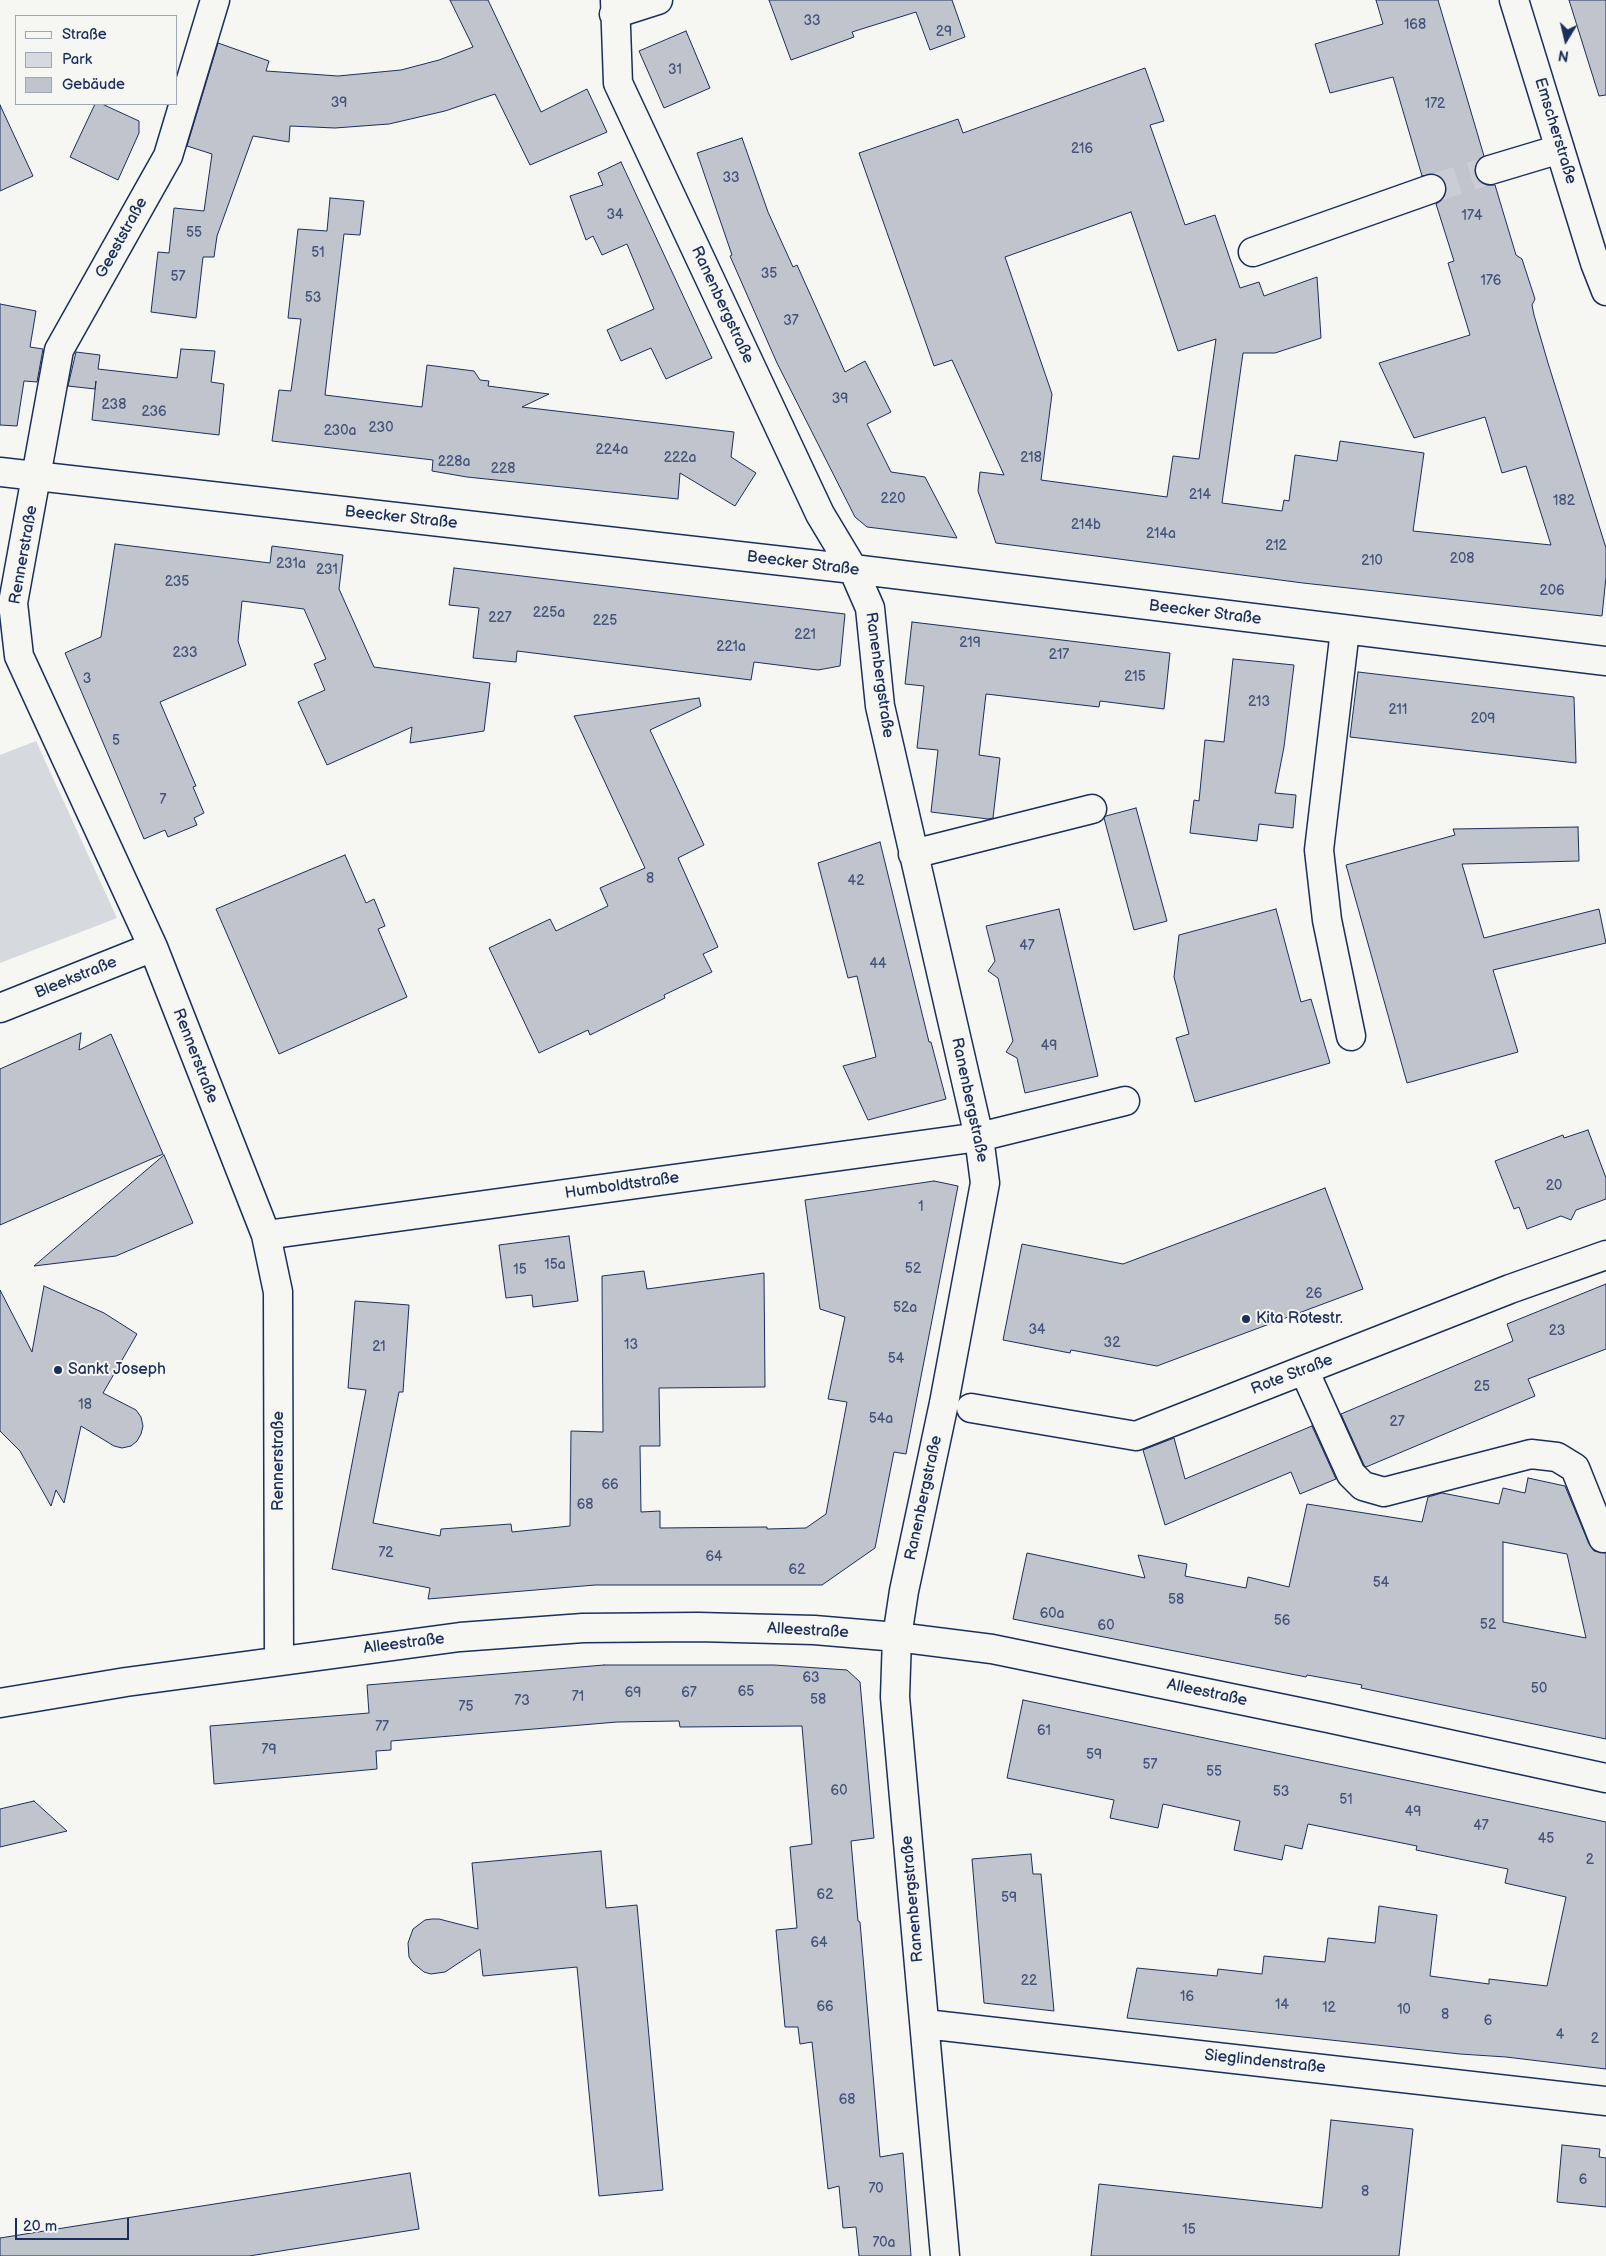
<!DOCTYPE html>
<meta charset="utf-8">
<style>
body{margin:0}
#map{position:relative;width:1606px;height:2256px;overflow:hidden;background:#f6f6f2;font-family:"Balsamiq Sans",sans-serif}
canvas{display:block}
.legend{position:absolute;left:15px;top:15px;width:162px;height:90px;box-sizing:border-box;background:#f6f6f2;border:1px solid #9ea6b7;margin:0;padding:6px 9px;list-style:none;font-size:15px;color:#1b2f5e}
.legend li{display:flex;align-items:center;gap:10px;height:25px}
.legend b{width:25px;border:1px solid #9ea6b7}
.north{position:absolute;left:1541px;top:15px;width:50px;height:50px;-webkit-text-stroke:4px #f6f6f2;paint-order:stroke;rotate:189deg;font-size:14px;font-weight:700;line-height:20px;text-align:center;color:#1b2f5e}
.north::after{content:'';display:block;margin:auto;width:18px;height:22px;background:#1b2f5e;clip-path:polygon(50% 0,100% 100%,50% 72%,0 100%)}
.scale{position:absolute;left:15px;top:2218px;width:114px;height:22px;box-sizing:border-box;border:2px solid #1b2f5e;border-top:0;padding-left:6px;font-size:15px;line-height:18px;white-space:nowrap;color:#1b2f5e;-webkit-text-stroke:4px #f6f6f2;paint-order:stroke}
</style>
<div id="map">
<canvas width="1606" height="2256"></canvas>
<ul class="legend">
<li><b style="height:6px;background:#f6f6f2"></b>Straße</li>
<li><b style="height:14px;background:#d6d9dd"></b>Park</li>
<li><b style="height:14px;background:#c0c4cd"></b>Gebäude</li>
</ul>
<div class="north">N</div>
<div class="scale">20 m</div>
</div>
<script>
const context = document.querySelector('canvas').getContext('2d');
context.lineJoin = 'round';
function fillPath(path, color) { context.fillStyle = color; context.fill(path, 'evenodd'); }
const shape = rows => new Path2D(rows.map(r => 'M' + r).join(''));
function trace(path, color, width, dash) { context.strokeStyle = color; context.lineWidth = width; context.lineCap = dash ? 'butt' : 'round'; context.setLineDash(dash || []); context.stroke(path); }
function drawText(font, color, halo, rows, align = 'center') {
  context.font = font + ' "Balsamiq Sans",sans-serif'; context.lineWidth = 4; context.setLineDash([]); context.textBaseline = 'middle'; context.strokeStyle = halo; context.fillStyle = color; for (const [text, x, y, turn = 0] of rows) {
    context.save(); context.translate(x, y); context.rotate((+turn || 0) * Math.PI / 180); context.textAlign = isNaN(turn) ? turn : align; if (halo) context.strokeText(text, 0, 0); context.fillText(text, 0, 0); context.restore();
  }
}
fillPath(shape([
 [36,741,117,918,0,963,0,755]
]), '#d6d9dd');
const building = shape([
 [450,0,488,0,541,112,587,89,607,132,530,165,495,94,445,111,389,124,335,128,290,126,289,142,253,136,217,236,214,257,203,257,196,318,151,312,158,252,169,253,174,208,204,211,212,154,187,146,218,43,269,61,266,71,338,76,401,70,439,60,473,47,450,0],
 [769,0,952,0,965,37,930,50,916,12,852,32,854,37,791,60,769,0],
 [1376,0,1438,0,1484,156,1478,160,1475,166,1475,174,1480,182,1487,185,1495,185,1516,255,1522,259,1535,299,1532,305,1534,315,1548,363,1606,548,1606,577,1602,616,1303,583,996,543,978,491,980,472,1004,475,952,360,934,366,859,153,958,119,963,133,1145,68,1164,121,1150,125,1185,225,1215,215,1240,288,1259,282,1264,296,1317,277,1321,338,1275,353,1243,353,1222,503,1282,511,1284,500,1289,501,1295,455,1337,461,1340,441,1424,453,1413,531,1551,545,1526,466,1502,473,1485,417,1414,438,1379,363,1470,335,1448,263,1454,261,1436,204,1443,199,1446,192,1446,184,1441,177,1434,174,1422,176,1393,77,1330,93,1315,44,1383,24,1376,0],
 [1131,212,1178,351,1216,339,1199,459,1173,456,1167,497,1041,480,1052,394,1005,257,1131,212],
 [1569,0,1606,0,1606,95,1599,96,1569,0],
 [686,31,710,88,664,108,639,51,686,31],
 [95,104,102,104,139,121,139,133,118,180,70,157,95,104],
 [0,105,33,176,0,191,0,105],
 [742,138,768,212,793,267,797,265,845,372,865,361,891,412,867,424,891,472,925,477,957,538,867,527,855,517,777,363,730,256,732,255,697,153,742,138],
 [621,162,712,358,666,379,651,348,621,361,607,330,654,309,627,244,602,255,593,236,586,240,570,196,603,185,598,173,621,162],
 [330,198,364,201,360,235,344,234,325,395,422,407,427,365,474,371,480,380,489,381,488,386,549,394,522,407,734,432,731,457,756,473,735,506,680,473,678,499,467,477,432,471,433,460,272,441,279,390,291,391,301,319,288,318,298,229,327,231,330,198],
 [0,304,36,311,30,347,43,349,37,382,24,381,17,426,0,425,0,304],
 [181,349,215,351,211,382,224,384,219,435,92,420,96,381,95,389,68,386,76,352,100,355,98,369,177,378,181,349],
 [115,544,270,563,272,546,343,555,339,589,374,667,490,683,484,731,410,743,412,727,327,765,298,702,325,690,314,664,326,659,304,609,242,601,238,641,246,665,160,702,196,786,193,787,204,813,194,818,197,825,168,837,165,830,144,839,65,653,101,637,115,544],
 [454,568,845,614,840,666,818,670,754,662,751,680,517,651,516,662,473,658,479,608,449,605,454,568],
 [912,622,1170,653,1164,709,1100,701,1099,707,986,694,979,755,1000,758,993,818,988,819,931,812,938,750,917,748,924,686,905,684,912,622],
 [1233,659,1294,665,1284,747,1275,793,1296,795,1293,828,1259,824,1257,841,1190,833,1194,800,1199,801,1205,740,1224,742,1233,659],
 [1358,672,1574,697,1576,763,1350,737,1358,672],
 [699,698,701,706,650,730,704,845,678,858,718,947,703,954,712,972,664,995,665,998,590,1035,588,1030,539,1053,489,948,550,919,556,931,608,906,600,888,645,868,574,716,699,698],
 [1136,808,1167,921,1134,930,1104,818,1106,816,1136,808],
 [1578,827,1579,861,1462,864,1484,938,1599,909,1606,943,1493,970,1518,1052,1407,1083,1346,865,1455,835,1453,829,1578,827],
 [880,842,929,1042,931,1042,946,1099,868,1120,843,1066,876,1057,857,976,848,978,818,863,880,842],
 [345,855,366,903,374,899,385,926,378,929,407,997,279,1054,216,909,345,855],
 [1059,909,1098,1076,1025,1093,1017,1058,1006,1052,1013,1041,998,978,988,971,995,961,986,926,1059,909],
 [1276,909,1301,1002,1311,999,1330,1063,1195,1102,1176,1038,1189,1034,1174,977,1179,935,1276,909],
 [81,1033,79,1050,111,1034,163,1154,0,1225,0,1069,81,1033],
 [1588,1130,1606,1178,1606,1199,1576,1210,1571,1220,1561,1216,1527,1229,1519,1207,1514,1209,1495,1161,1563,1135,1564,1138,1588,1130],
 [164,1155,193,1223,116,1256,34,1266,164,1155],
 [934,1181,958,1186,906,1454,894,1452,875,1548,822,1585,595,1585,428,1599,430,1588,332,1569,366,1390,348,1388,355,1301,409,1305,403,1392,399,1392,373,1523,440,1536,441,1529,511,1524,512,1532,570,1526,571,1431,603,1432,602,1276,644,1271,647,1289,764,1273,765,1387,659,1388,660,1446,640,1446,641,1512,660,1511,660,1528,767,1527,767,1529,806,1528,826,1514,847,1402,828,1399,845,1317,820,1309,805,1200,934,1181],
 [1325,1188,1363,1289,1157,1366,1071,1350,1070,1353,1003,1340,1022,1244,1123,1264,1325,1188],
 [569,1236,578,1301,533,1307,532,1295,506,1298,499,1245,569,1236],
 [1606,1284,1606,1349,1528,1379,1535,1396,1366,1467,1364,1465,1341,1414,1513,1341,1507,1324,1606,1284],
 [44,1286,104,1313,137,1334,103,1393,136,1410,141,1417,143,1426,141,1434,137,1441,131,1446,122,1448,114,1446,81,1426,64,1503,56,1490,51,1506,20,1451,0,1431,0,1290,32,1352,44,1286],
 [1312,1426,1336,1479,1300,1494,1291,1472,1165,1525,1143,1450,1174,1438,1185,1479,1312,1426],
 [1528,1478,1565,1486,1589,1544,1594,1551,1606,1553,1606,1739,1361,1688,1362,1685,1307,1675,1306,1677,1013,1619,1027,1553,1145,1578,1138,1555,1187,1564,1185,1576,1246,1588,1248,1577,1289,1587,1307,1504,1422,1522,1428,1497,1442,1493,1499,1504,1503,1488,1525,1493,1528,1478],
 [1503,1542,1567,1554,1586,1638,1503,1622,1503,1542],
 [604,1665,774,1665,847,1670,860,1682,874,1838,851,1841,858,1921,860,1922,880,2157,903,2153,911,2256,859,2256,856,2227,843,2228,839,2186,828,2189,812,2042,800,2044,798,2027,785,2027,776,1930,797,1928,790,1847,812,1844,802,1726,680,1727,679,1721,617,1722,391,1741,391,1750,376,1751,377,1769,214,1784,210,1726,369,1713,367,1685,604,1665],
 [1023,1700,1606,1822,1606,2069,1506,2057,1460,2054,1127,2018,1137,1968,1217,1976,1218,1969,1262,1974,1264,1956,1325,1962,1328,1938,1375,1943,1379,1906,1437,1915,1430,1976,1489,1984,1489,1979,1547,1986,1566,1897,1505,1883,1508,1869,1416,1850,1417,1846,1308,1824,1302,1849,1285,1845,1282,1860,1234,1850,1240,1821,1163,1804,1158,1828,1110,1818,1114,1800,1007,1778,1023,1700],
 [34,1801,67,1831,0,1847,0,1809,34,1801],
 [601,1851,606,1908,637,1905,663,2190,599,2196,577,1967,483,1976,480,1949,445,1972,431,1974,424,1972,413,1963,409,1957,408,1943,413,1929,425,1920,432,1919,439,1919,478,1929,472,1863,601,1851],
 [1031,1854,1033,1874,1041,1874,1054,2011,984,2003,972,1859,1031,1854],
 [1331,2120,1413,2129,1399,2256,1091,2256,1099,2184,1322,2208,1331,2120],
 [1562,2145,1600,2149,1599,2157,1606,2158,1606,2207,1557,2202,1562,2145],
 [410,2173,419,2229,249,2256,0,2256,0,2238,410,2173]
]);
fillPath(building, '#c0c4cd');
trace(building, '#1b2f5e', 1);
trace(shape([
 [1431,189,1490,170]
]), '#caced4', 28, [28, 14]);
const minor = shape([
 [215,0,168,156,59,350,13,603,19,656,153,947,266,1235,278,1292,279,1661],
 [615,0,618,83,820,514,853,569,870,608,880,706,979,1137,985,1183,944,1403,904,1591,897,1637,895,1697,945,2256],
 [1514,0,1595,263,1606,291],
 [614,14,658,0],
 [1490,170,1560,149],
 [1253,252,1431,189],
 [0,472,853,569,1606,661],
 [1345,630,1319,850,1327,920,1351,1036],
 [913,854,1092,809],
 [0,1008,153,947],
 [266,1235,979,1137,1125,1101],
 [1304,1370,1351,1474,1363,1486,1384,1492,1531,1454,1557,1457,1575,1468,1603,1538],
 [971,1408,1136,1436,1510,1289,1606,1255],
 [0,1703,126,1682,460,1637,583,1628,698,1627,814,1630,897,1637,992,1649,1328,1718,1606,1778],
 [925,2024,1606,2101]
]);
trace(minor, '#1b2f5e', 31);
trace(minor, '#f6f6f2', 28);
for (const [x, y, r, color] of [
 [1246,1319,5,"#1b2f5e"],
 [58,1370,5,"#1b2f5e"]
]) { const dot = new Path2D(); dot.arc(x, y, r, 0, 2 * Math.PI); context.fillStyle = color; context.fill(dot); trace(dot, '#f6f6f2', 2); }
drawText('14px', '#44547a', null, [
 ["33",812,21],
 ["168",1415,25],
 ["29",944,32],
 ["31",675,70],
 ["39",339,103],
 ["172",1435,104],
 ["216",1082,149],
 ["33",731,178],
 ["34",615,215],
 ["174",1472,216],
 ["55",194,233],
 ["51",318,253],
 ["35",769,274],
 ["57",178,277],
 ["176",1491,281],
 ["53",313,298],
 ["37",791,321],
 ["39",840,399],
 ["238",114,405],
 ["236",154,412],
 ["230",381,428],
 ["230a",340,431],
 ["224a",612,450],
 ["222a",680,458],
 ["218",1031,458],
 ["228a",454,462],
 ["228",503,469],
 ["214",1200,495],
 ["220",893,499],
 ["182",1564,501],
 ["214b",1086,525],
 ["214a",1161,534],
 ["212",1276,546],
 ["208",1462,559],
 ["210",1372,561],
 ["231a",291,564],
 ["231",327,570],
 ["235",177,582],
 ["206",1552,591],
 ["225a",549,613],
 ["227",500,618],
 ["225",605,621],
 ["221",805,635],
 ["219",970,643],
 ["221a",731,647],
 ["233",185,653],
 ["217",1059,655],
 ["215",1135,677],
 ["3",87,679],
 ["213",1259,702],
 ["211",1398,710],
 ["209",1483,719],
 ["5",116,741],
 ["7",163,800],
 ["8",650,879],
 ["42",856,881],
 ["47",1027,946],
 ["44",878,964],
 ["49",1049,1046],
 ["20",1554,1186],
 ["1",921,1207],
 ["15a",555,1265],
 ["52",913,1269],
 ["15",520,1270],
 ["26",1314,1294],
 ["52a",905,1308],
 ["34",1037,1330],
 ["23",1557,1331],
 ["32",1112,1343],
 ["13",631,1345],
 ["21",379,1347],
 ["54",896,1359],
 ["25",1482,1387],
 ["18",85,1405],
 ["54a",881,1419],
 ["27",1397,1422],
 ["66",610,1485],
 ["68",585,1505],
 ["72",386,1553],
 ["64",714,1557],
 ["62",797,1570],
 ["54",1381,1583],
 ["58",1176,1600],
 ["60a",1052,1614],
 ["56",1282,1621],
 ["52",1488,1625],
 ["60",1106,1626],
 ["63",811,1678],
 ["50",1539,1689],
 ["65",746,1692],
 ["69",633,1693],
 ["67",689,1693],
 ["71",578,1697],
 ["58",818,1700],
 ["73",522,1701],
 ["75",466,1707],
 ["77",382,1727],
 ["61",1044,1731],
 ["79",269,1750],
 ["59",1094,1755],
 ["57",1150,1765],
 ["55",1214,1772],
 ["60",839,1791],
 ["53",1281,1792],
 ["51",1346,1800],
 ["49",1413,1812],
 ["47",1481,1826],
 ["45",1546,1839],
 ["2",1590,1860],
 ["62",825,1895],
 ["59",1009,1898],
 ["64",819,1943],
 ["22",1029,1981],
 ["16",1187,1997],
 ["14",1282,2005],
 ["66",825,2007],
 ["12",1329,2008],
 ["10",1404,2010],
 ["8",1445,2015],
 ["6",1488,2021],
 ["4",1560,2035],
 ["2",1595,2039],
 ["68",847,2100],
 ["6",1583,2180],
 ["70",876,2189],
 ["8",1365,2192],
 ["15",1189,2230],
 ["70a",884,2243]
]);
drawText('16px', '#1b2f5e', '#f6f6f2', [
 ["Emscherstraße",1555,131,73],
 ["Geeststraße",122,238,-61],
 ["Ranenbergstraße",722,305,65],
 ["Beecker Straße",401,518,6],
 ["Rennerstraße",24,555,-80],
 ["Beecker Straße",803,564,7],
 ["Beecker Straße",1205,613,7],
 ["Ranenbergstraße",879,675,82],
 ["Bleekstraße",76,978,-22],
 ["Rennerstraße",195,1056,69],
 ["Ranenbergstraße",969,1100,78],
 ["Humboldtstraße",622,1186,-8],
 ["Rote Straße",1292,1375,-21],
 ["Rennerstraße",279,1461,-90],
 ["Ranenbergstraße",924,1498,-78],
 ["Alleestraße",808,1631,3],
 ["Alleestraße",404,1644,-7],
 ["Alleestraße",1207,1693,12],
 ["Ranenbergstraße",913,1899,-95],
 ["Sieglindenstraße",1265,2062,6]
]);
drawText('16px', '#1b2f5e', '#f6f6f2', [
 ["Kita Rotestr.",1256,1319],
 ["Sankt Joseph",68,1370]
], 'left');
</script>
